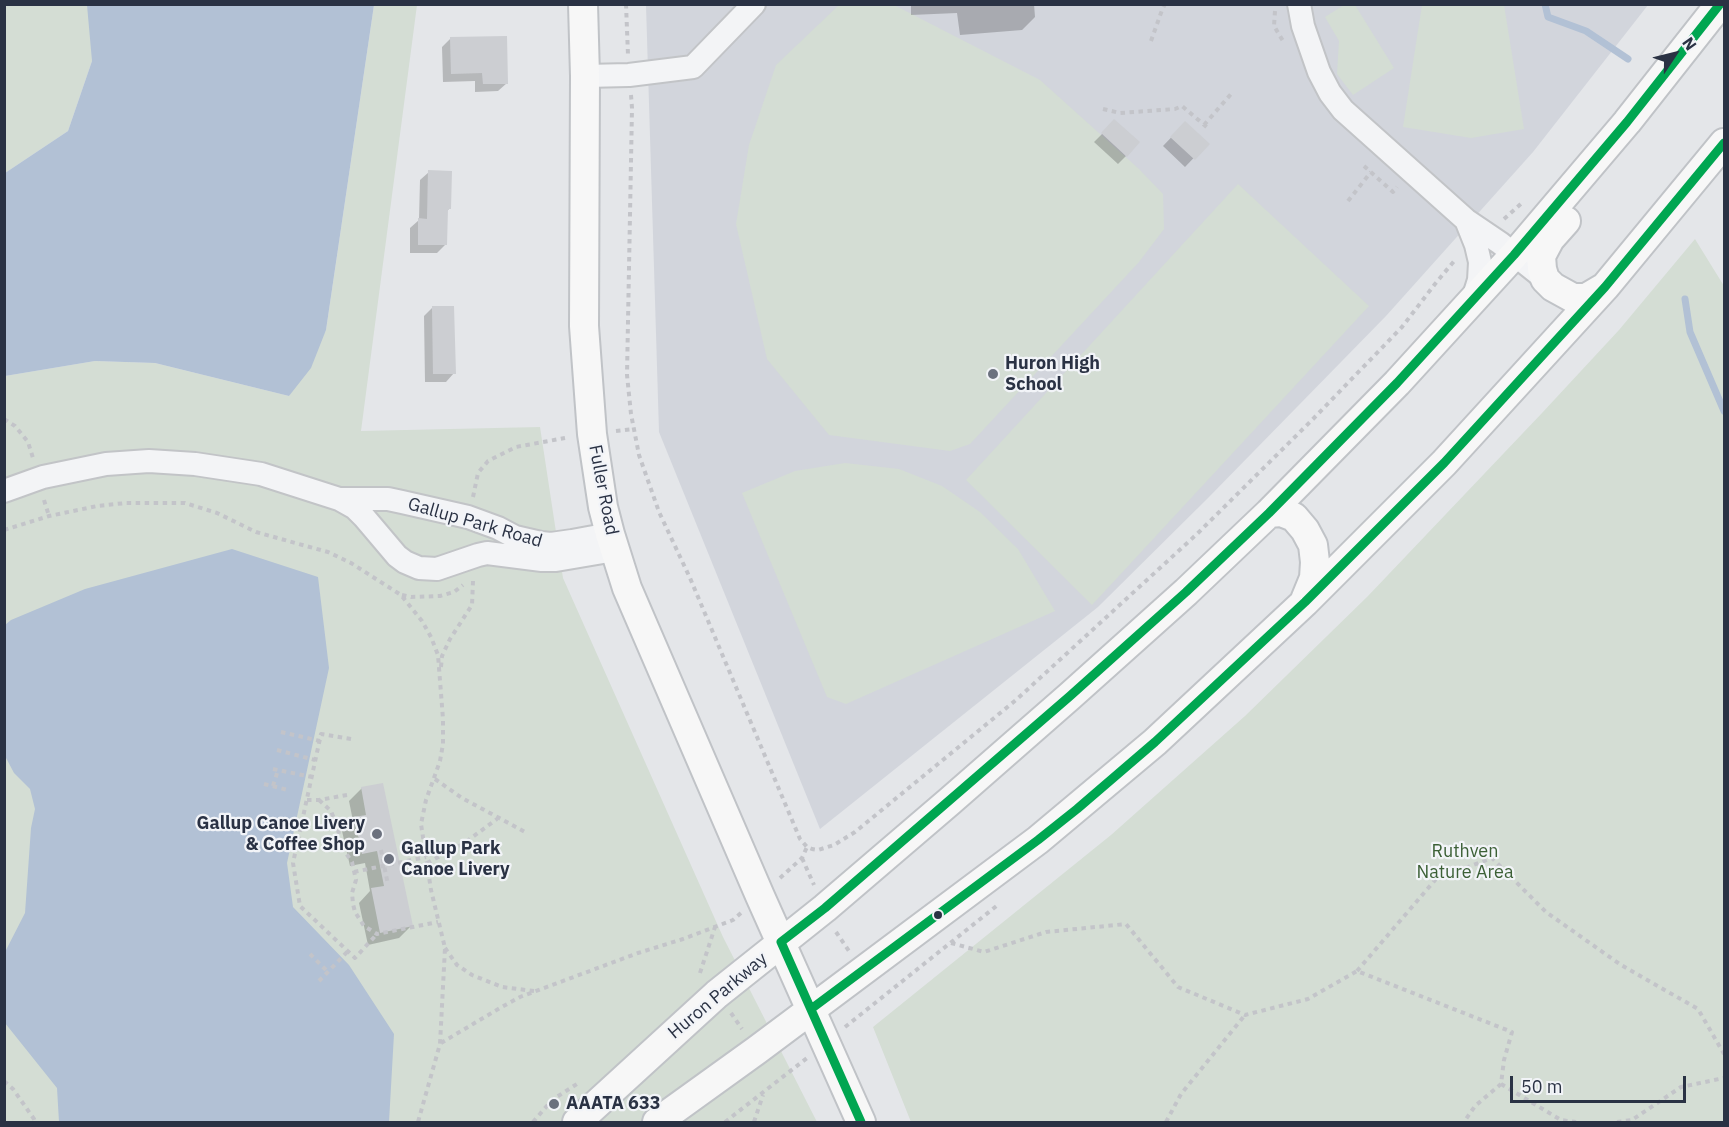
<!DOCTYPE html>
<style>
body{margin:0}
#map{position:relative;width:1729px;height:1127px;overflow:hidden;background:#e4e6e9;font-family:"IBM Plex Sans",sans-serif}
canvas{display:block}
.frame{position:absolute;inset:0;border:6px solid #2a3244;pointer-events:none}
.north{position:absolute;left:1645px;top:24px;width:60px;height:60px;-webkit-text-stroke:4px #f2f4f8;paint-order:stroke;rotate:55deg;font-size:16px;font-weight:700;line-height:24px;text-align:center;color:#2a3244}
.north::after{content:'';display:block;margin:auto;width:21px;height:27px;background:#2a3244;clip-path:polygon(50% 0,100% 100%,50% 72%,0 100%)}
.scale{position:absolute;left:1510px;top:1076px;width:176px;height:27px;box-sizing:border-box;border:3px solid #2a3244;border-top:0;padding-left:8px;font-size:18px;line-height:21px;white-space:nowrap;color:#2a3244;-webkit-text-stroke:4px #f2f4f8;paint-order:stroke}
</style>
<div id="map">
<canvas width="1729" height="1127"></canvas>
<div class="frame"></div>
<div class="north">N</div>
<div class="scale">50 m</div>
</div>
<script>
const context = document.querySelector('canvas').getContext('2d');
context.lineJoin = 'round';
function fillPath(path, color) { context.fillStyle = color; context.fill(path, 'evenodd'); }
const shape = rows => new Path2D(rows.map(r => 'M' + r).join(''));
function trace(path, color, width, dash) { context.strokeStyle = color; context.lineWidth = width; context.lineCap = dash ? 'butt' : 'round'; context.setLineDash(dash || []); context.stroke(path); }
function drawText(font, color, halo, rows, align = 'center') {
  context.font = font + ' "IBM Plex Sans",sans-serif'; context.lineWidth = 4.5; context.setLineDash([]); context.textBaseline = 'middle'; context.strokeStyle = halo; context.fillStyle = color; for (const [text, x, y, turn = 0] of rows) {
    context.save(); context.translate(x, y); context.rotate((+turn || 0) * Math.PI / 180); context.textAlign = isNaN(turn) ? turn : align; if (halo) context.strokeText(text, 0, 0); context.fillText(text, 0, 0); context.restore();
  }
}
fillPath(shape([
 [646,5,1648,5,1533,152,1386,316,1208,498,1098,607,820,829,659,432]
]), '#d2d5dc');
fillPath(shape([
 [5,5,91,5,92,61,68,131,5,173],
 [374,5,417,5,361,431,540,427,563,578,723,937,817,1122,5,1122,5,376,95,361,155,363,289,396,326,330],
 [894,5,1040,80,1139,169,1163,194,1164,229,1139,262,970,444,950,451,829,435,767,359,736,224,749,145,776,65,839,5],
 [1344,5,1355,5,1394,68,1353,95,1337,74,1339,41,1325,17],
 [1422,5,1504,5,1524,129,1471,138,1403,127],
 [1238,184,1369,306,1092,605,966,480],
 [1695,239,1724,286,1724,1122,911,1122,873,1027,1111,835,1245,716,1368,596,1542,413,1619,330],
 [845,463,899,469,942,486,980,512,1018,549,1055,611,846,704,827,697,742,493,795,471]
]), '#d4ddd4');
fillPath(shape([
 [87,5,374,5,326,330,311,368,289,396,155,363,95,361,5,376,5,173,68,131,92,61],
 [232,549,318,577,329,668,287,863,293,907,349,965,394,1034,389,1122,59,1122,57,1088,5,1023,5,952,25,913,31,828,35,809,30,789,14,773,5,756,5,625,11,620,85,589]
]), '#b2c1d5');
fillPath(shape([
 [911,4,1034,4,1035,17,1022,30,960,35,957,13,911,15],
 [451,38,507,83,498,91,475,92,475,81,443,82,442,47],
 [1185,123,1207,144,1185,167,1163,146],
 [1106,130,1126,156,1118,164,1094,142],
 [429,172,450,208,446,212,445,245,437,253,410,253,410,228,419,220,420,180],
 [432,308,454,373,446,382,425,382,424,316],
 [362,788,411,926,399,938,368,945,359,903,370,891,365,863,350,866,342,831,353,821,349,801]
]), '#0003');
trace(shape([
 [1545,4,1548,17,1586,31,1628,59],
 [1685,299,1690,332,1724,411]
]), '#b2c1d5', 7);
fillPath(shape([
 [507,36,508,84,483,84,482,73,451,74,450,37],
 [1114,119,1140,142,1127,157,1101,133],
 [1185,121,1210,144,1195,160,1170,137],
 [428,170,452,171,451,209,448,209,447,245,418,245,418,218,427,219],
 [432,306,454,306,456,374,433,374],
 [383,783,413,926,380,933,371,888,384,886,377,851,362,854,354,817,366,815,361,787]
]), '#ccced2');
const minor = shape([
 [1299,4,1303,26,1319,72,1330,93,1343,110,1466,220,1500,243,1545,279],
 [585,76,629,75,693,67,754,4],
 [1466,220,1476,245,1480,262,1479,280,1473,299],
 [4,491,43,477,106,464,149,461,195,464,261,474,339,499,355,508,364,517,397,556,405,562,419,568,437,569,478,555,487,553,542,560,556,560,615,550],
 [339,499,388,499,402,502,468,517,498,528,515,537,541,543,551,544,572,541,610,534]
]);
const major = shape([
 [583,4,585,76,584,326,592,434,603,507,610,534,627,588,760,896,861,1122],
 [1566,221,1550,239,1541,256,1542,269,1545,279,1553,287,1573,298,1586,298,1603,288],
 [1269,513,1281,512,1294,517,1305,530,1313,545,1315,562,1314,578,1305,600],
 [577,1122,717,994,825,908,950,801,1070,696,1186,592,1269,513,1397,383,1514,255,1627,122,1720,4],
 [657,1122,757,1050,1038,840,1155,742,1305,602,1444,463,1605,287,1724,143]
]);
trace(minor, '#c2c4c7', 26);
trace(major, '#c0c3c7', 32);
trace(shape([
 [626,4,628,55],
 [1275,11,1274,26,1283,41],
 [1151,41,1162,10,1165,4],
 [631,95,632,108,627,375,631,414,639,455,659,512,690,578,800,839,807,847,812,849,818,850,834,845,855,832,1016,700,1100,623,1197,534,1313,419,1402,327,1435,284,1455,260],
 [1103,109,1120,113,1175,109,1182,106,1209,129],
 [1204,125,1231,94],
 [1364,166,1393,192,1397,187],
 [1348,201,1371,172],
 [1504,219,1523,202],
 [4,419,15,426,28,442,33,458],
 [616,431,633,429],
 [473,497,478,473,488,461,516,447,565,438],
 [44,500,49,516],
 [4,530,49,516,97,506,126,503,185,503,217,513,256,532,306,546,328,552,351,563,401,595,422,621,431,637,438,655,443,719,443,744,440,761,426,800,421,824,431,890,445,948,440,1044,418,1122],
 [402,595,411,597,440,596,454,592,463,585],
 [441,667,442,656,450,639,472,605,473,581],
 [281,732,320,741],
 [351,739,321,734,293,863,300,906,355,958,377,934],
 [277,750,315,760],
 [273,769,312,777],
 [435,779,462,798,527,833],
 [264,784,288,790],
 [273,786,278,770],
 [307,800,319,800,347,795],
 [319,800,331,811,338,829,341,846,352,862,356,880,352,893,353,904,355,912,364,926,377,934,438,922],
 [381,850,388,885],
 [802,858,814,885],
 [427,863,463,844,497,819],
 [354,872,426,857],
 [780,878,802,858,807,847],
 [836,932,849,951],
 [951,943,984,952,1046,932,1126,924,1178,987,1245,1015,1308,999,1357,971,1512,1032,1504,1060,1501,1084,1475,1106,1464,1122],
 [445,948,457,965,472,975,502,987,534,991],
 [310,954,328,972],
 [1357,971,1436,879,1492,858,1546,912,1621,965,1698,1009,1724,1054],
 [700,973,715,927],
 [319,981,348,951],
 [731,1013,742,1029],
 [845,1027,999,904],
 [441,1043,500,1008,520,997,638,953,683,939,733,920,741,913],
 [4,1081,13,1089,34,1119,35,1122],
 [1501,1084,1561,1120,1576,1122],
 [533,1122,552,1100,580,1082],
 [725,1122,807,1058],
 [754,1122,763,1095],
 [1166,1122,1181,1094,1245,1015],
 [1617,1122,1632,1120,1681,1087,1724,1078]
]), '#c3c4c9', 4, [4.5, 4.5]);
trace(minor, '#f3f4f6', 22);
trace(major, '#f7f7f7', 28);
trace(shape([
 [811,1009,1038,840,1077,809,1155,742,1305,602,1444,463,1605,287,1724,143],
 [861,1122,781,942,825,908,1070,696,1186,592,1269,513,1397,383,1514,255,1627,122,1720,4]
]), '#00a651', 9);
for (const [x, y, r, color] of [
 [993,374,6,"#6b717e"],
 [377,834,6,"#6b717e"],
 [389,859,6,"#6b717e"],
 [938,915,5,"#2a3244"],
 [554,1104,6,"#6b717e"]
]) { const dot = new Path2D(); dot.arc(x, y, r, 0, 2 * Math.PI); context.fillStyle = color; context.fill(dot); trace(dot, '#f2f4f8', 2); }
drawText('bold 18px', '#2a3244', '#f2f4f8', [
 ["Huron High",1005,364],
 ["School",1005,385],
 ["Gallup Canoe Livery",365,824,"right"],
 ["& Coffee Shop",365,845,"right"],
 ["Gallup Park",401,849],
 ["Canoe Livery",401,870],
 ["AAATA 633",566,1104]
], 'left');
drawText('18px', '#2a3244', '#f2f4f8', [
 ["Fuller Road",603,490,79],
 ["Gallup Park Road",475,523,16],
 ["Huron Parkway",718,996,-40]
]);
drawText('18px', '#3c6036', '#f2f4f8', [
 ["Ruthven",1465,852],
 ["Nature Area",1465,873]
]);
</script>
